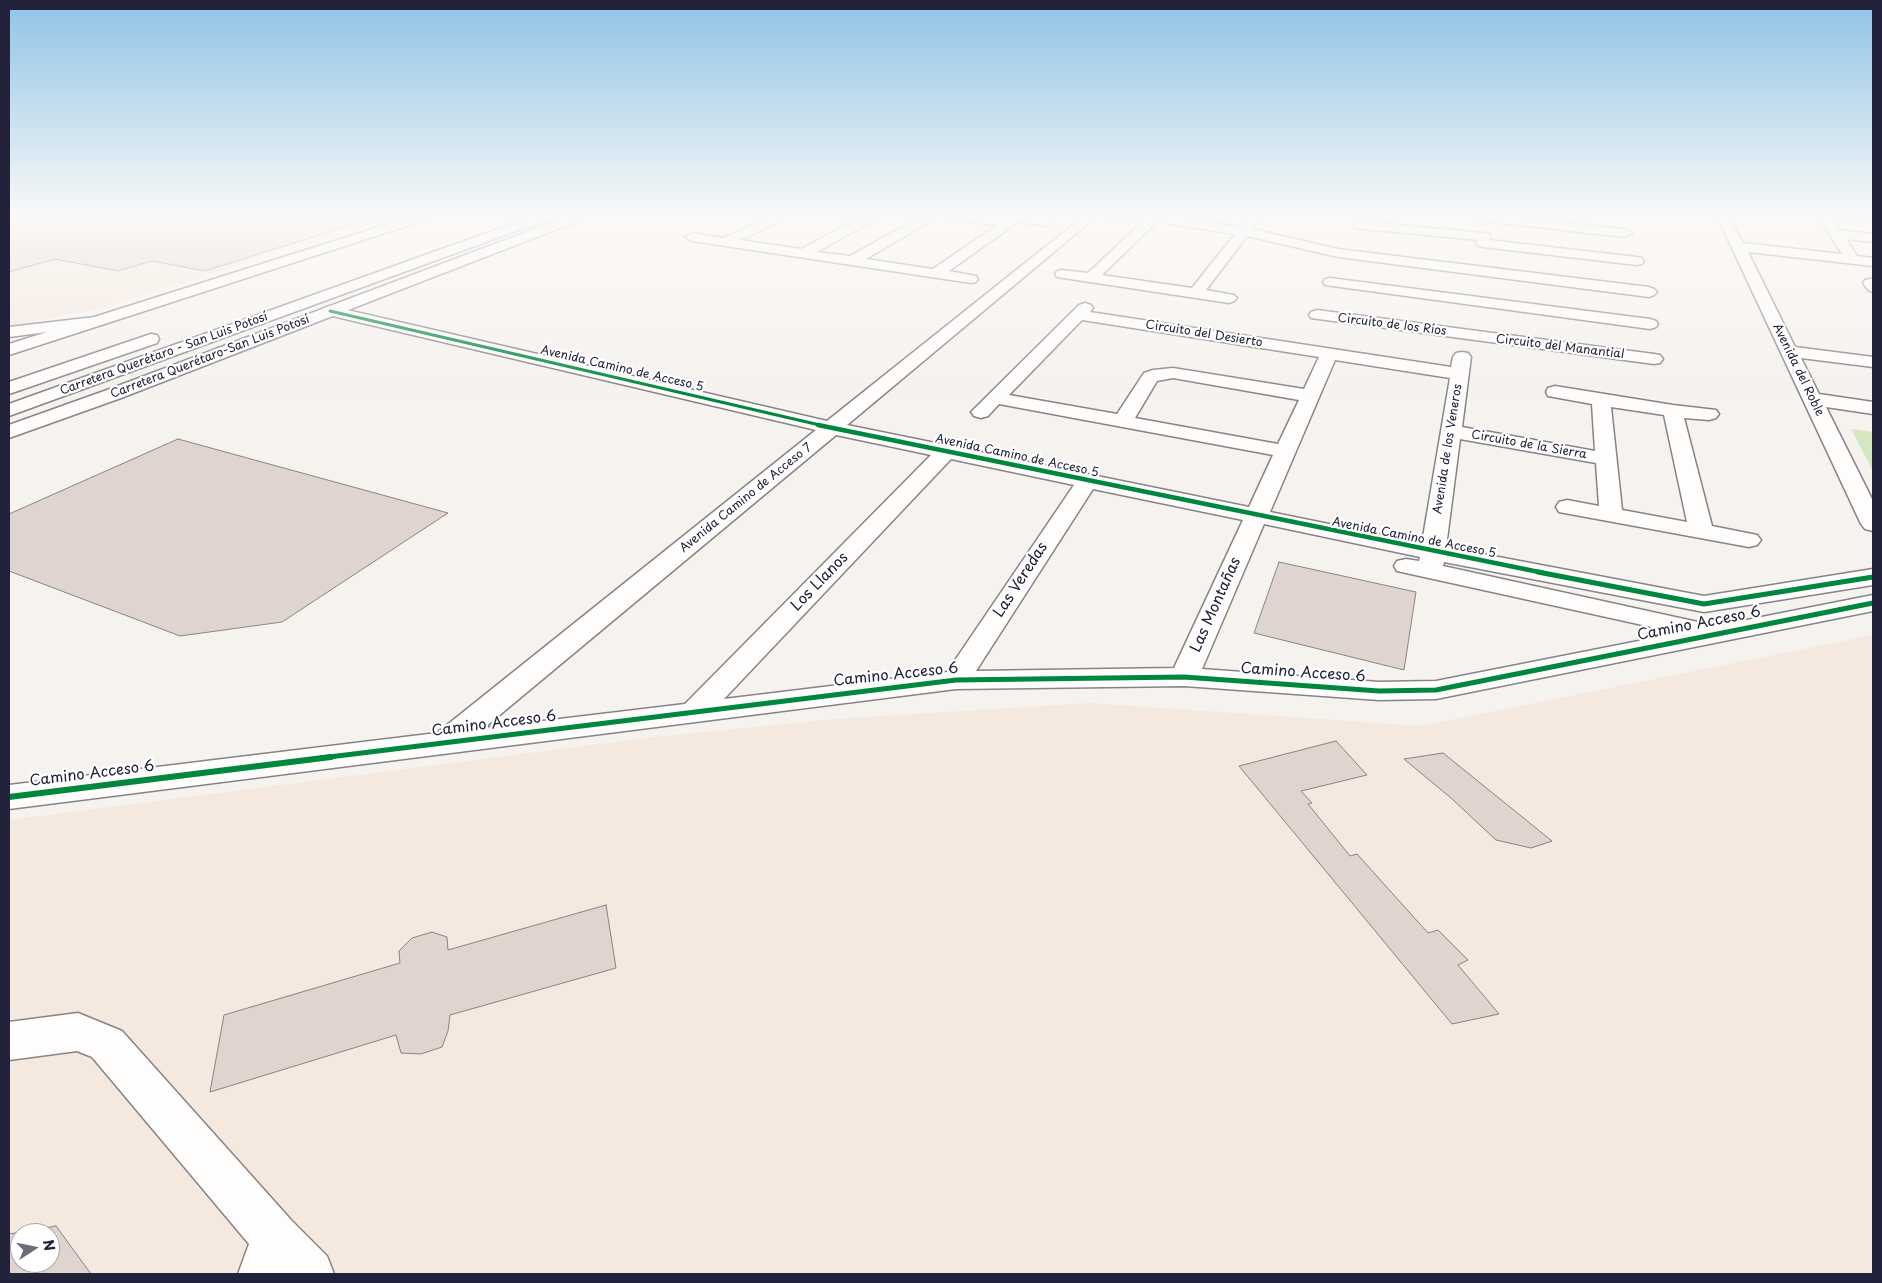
<!DOCTYPE html>
<meta charset="utf-8">
<style>
body{margin:0}
#map{position:relative;width:1882px;height:1283px;overflow:hidden;background:#f6f2ee;font-family:"Playpen Sans",sans-serif}
canvas{display:block}
.frame{position:absolute;inset:0;border:10px solid #22223b;pointer-events:none}
.north{position:absolute;left:10px;top:1223px;width:50px;height:50px;box-sizing:border-box;background:#fff;border:1px solid #a7a7b1;border-radius:50%;rotate:79deg;font-size:14px;font-weight:700;line-height:20px;text-align:center;color:#22223b}
.north::after{content:'';display:block;margin:auto;width:18px;height:22px;background:#6c6b7a;clip-path:polygon(50% 0,100% 100%,50% 72%,0 100%)}
</style>
<div id="map">
<canvas width="1882" height="1283"></canvas>
<div class="frame"></div>
<div class="north">N</div>
</div>
<script>
const context = document.querySelector('canvas').getContext('2d');
context.lineJoin = 'round';
function fillPath(path, color) { context.fillStyle = color; context.fill(path, 'evenodd'); }
const shape = rows => new Path2D(rows.map(r => 'M' + r).join(''));
function trace(path, color, width, dash) { context.strokeStyle = color; context.lineWidth = width; context.lineCap = dash ? 'butt' : 'round'; context.setLineDash(dash || []); context.stroke(path); }
function drawText(font, color, halo, rows, align = 'center') {
  context.font = font + ' "Playpen Sans",sans-serif'; context.lineWidth = 4.5; context.setLineDash([]); context.textBaseline = 'middle'; context.strokeStyle = halo; context.fillStyle = color; for (const [text, x, y, turn = 0] of rows) {
    context.save(); context.translate(x, y); context.rotate((+turn || 0) * Math.PI / 180); context.textAlign = isNaN(turn) ? turn : align; if (halo) context.strokeText(text, 0, 0); context.fillText(text, 0, 0); context.restore();
  }
}
fillPath(shape([
 [9,216,397,216,95,310,9,325],
 [1873,635,1873,1274,9,1274,9,820,654,737,836,719,1090,703,1421,726],
 [20,1233,50,1233,50,1263,20,1263]
]), '#f5e8df');
fillPath(shape([
 [1851,429,1873,432,1873,471]
]), '#d3e8c1');
const building = shape([
 [9,216,310,216,357,223,205,271,152,261,118,271,55,259,9,272,9,216],
 [178,439,448,513,282,622,180,636,9,571,9,514,178,439],
 [1279,562,1416,592,1404,670,1254,633,1279,562],
 [1336,741,1367,775,1301,791,1312,803,1308,804,1350,856,1357,854,1428,933,1438,930,1468,960,1458,965,1499,1014,1452,1024,1239,766,1336,741],
 [1443,753,1552,841,1531,848,1496,840,1451,798,1404,759,1443,753],
 [606,905,616,968,450,1015,448,1031,442,1047,421,1054,401,1053,396,1035,210,1092,224,1015,400,963,399,951,412,938,432,932,447,937,448,950,606,905],
 [56,1226,91,1274,9,1274,9,1234,56,1226],
 [20,1233,50,1233,50,1263,20,1263,20,1233]
]);
fillPath(building, '#e0d5ce');
trace(building, '#868487', 1);
const minor = shape([
 [772,216,787,216,785,219,740,240,801,249,863,216,878,216,876,219,817,252,850,256,922,216,936,216,934,219,866,259,933,269,997,225,951,220,947,219,945,216,1025,216,1047,218,1053,222,1047,226,1018,222,949,271,976,276,978,279,976,282,971,283,692,241,685,237,692,233,723,238,772,216],
 [1084,216,1097,216,847,425,1249,507,1273,455,999,404,988,416,981,418,974,416,971,412,1079,305,1085,303,1091,305,1093,308,1090,312,1451,367,1453,357,1456,353,1462,352,1468,353,1471,357,1462,427,1595,451,1592,404,1548,396,1546,392,1548,388,1555,386,1673,405,1716,410,1719,414,1716,418,1709,420,1684,418,1712,526,1757,535,1761,540,1757,545,1749,547,1559,512,1556,507,1559,502,1567,500,1599,506,1596,463,1460,439,1446,547,1704,596,1873,569,1873,585,1704,612,1444,562,1443,566,1716,626,1873,595,1873,611,1436,699,1379,700,1184,686,956,689,9,809,9,785,437,733,816,430,324,314,322,311,324,308,330,306,827,421,1084,216],
 [1082,320,1319,357,1304,389,1173,368,1153,370,1144,373,1117,414,1009,395,1082,320],
 [1335,360,1450,378,1422,543,1270,512,1335,360],
 [1173,378,1299,400,1278,444,1135,418,1157,381,1173,378],
 [1611,407,1664,415,1687,522,1622,510,1611,407],
 [836,435,931,455,685,704,484,728,836,435],
 [951,459,1074,485,947,672,724,699,951,459],
 [1093,489,1243,520,1174,668,976,671,1093,489],
 [1264,524,1420,557,1419,561,1406,559,1397,561,1394,566,1397,571,1679,633,1436,681,1379,682,1202,669,1264,524],
 [1104,216,1164,216,1240,227,1248,216,1254,216,1259,219,1252,229,1338,249,1649,287,1654,289,1657,292,1654,295,1649,297,1338,257,1247,236,1206,290,1234,295,1237,298,1234,301,1229,303,1057,277,1055,274,1057,271,1062,270,1088,273,1144,220,1110,220,1104,216],
 [1157,222,1235,234,1192,288,1102,275,1157,222],
 [1475,216,1502,216,1625,229,1632,233,1625,237,1480,221,1476,220,1475,216],
 [1717,216,1729,216,1743,243,1842,254,1818,216,1830,216,1840,230,1873,234,1873,242,1846,239,1857,256,1873,258,1873,266,1748,252,1795,347,1873,357,1873,367,1801,358,1819,394,1873,402,1873,414,1826,407,1873,501,1873,531,1865,529,1861,524,1717,216],
 [1840,216,1873,216,1873,222,1846,220,1840,216],
 [1359,221,1484,233,1489,234,1491,237,1489,240,1637,257,1642,258,1644,261,1642,264,1637,265,1483,247,1478,246,1476,243,1478,240,1354,228,1353,225,1359,221],
 [1330,278,1650,319,1656,321,1658,324,1656,327,1650,329,1325,285,1323,282,1325,279,1330,278],
 [1870,279,1873,279,1873,292,1868,290,1863,283,1865,280,1870,279],
 [1317,310,1654,354,1660,355,1663,359,1660,363,1654,364,1311,318,1309,315,1311,312,1317,310],
 [95,317,101,319,103,322,101,325,9,337,9,327,95,317],
 [78,1013,122,1031,292,1221,327,1256,334,1274,238,1274,249,1244,92,1057,77,1051,9,1060,9,1022,78,1013]
]);
const secondary = shape([
 [413,216,430,216,428,219,9,355,9,344,413,216],
 [569,216,585,216,583,219,121,398,9,438,9,425,107,390,569,216]
]);
const trunk = shape([
 [534,216,551,216,549,219,9,416,9,404,534,216],
 [151,334,157,335,159,339,157,343,9,394,9,382,151,334]
]);
trace(minor, '#868487', 3);
trace(secondary, '#868487', 3);
trace(trunk, '#868487', 3);
fillPath(minor, '#fefdfc');
fillPath(secondary, '#fefdfc');
fillPath(trunk, '#fefdfc');
trace(shape([
 [330,311,824,426]
]), '#00873e', 3);
trace(shape([
 [818,425,1544,573]
]), '#00873e', 4.5);
trace(shape([
 [1538,572,1704,604,1873,577],
 [321,758,956,680,1184,677,1379,691,1436,690,1873,603]
]), '#00873e', 5);
trace(shape([
 [9,797,331,757]
]), '#00873e', 6);
const sky = context.createLinearGradient(0, 0, 0, 395);
sky.addColorStop(0, '#8ec3e8');
sky.addColorStop(0.55, '#fbf9f7');
sky.addColorStop(1, '#fbf9f700');
context.fillStyle = sky;
context.fillRect(0, 0, 1882, 395);
drawText('12px', '#22223b', '#fff', [
 ["Circuito de los Ríos",1392,325,7],
 ["Circuito del Desierto",1204,334,9],
 ["Circuito del Manantial",1560,347,7],
 ["Carretera Querétaro - San Luis Potosí",164,354,-20],
 ["Carretera Querétaro-San Luis Potosí",210,357,-21],
 ["Avenida Camino de Acceso 5",622,369,13],
 ["Avenida del Roble",1798,370,64],
 ["Circuito de la Sierra",1529,445,10],
 ["Avenida de los Veneros",1448,449,-81],
 ["Avenida Camino de Acceso 5",1017,456,12],
 ["Avenida Camino de Acceso 7",746,498,-39],
 ["Avenida Camino de Acceso 5",1414,538,11]
]);
drawText('15px', '#22223b', '#fff', [
 ["Las Veredas",1021,580,-57],
 ["Los Llanos",820,582,-46],
 ["Las Montañas",1216,605,-66],
 ["Camino Acceso 6",1699,624,-11],
 ["Camino Acceso 6",1303,673,4],
 ["Camino Acceso 6",896,675,-6],
 ["Camino Acceso 6",494,724,-7],
 ["Camino Acceso 6",92,774,-7]
]);
</script>
